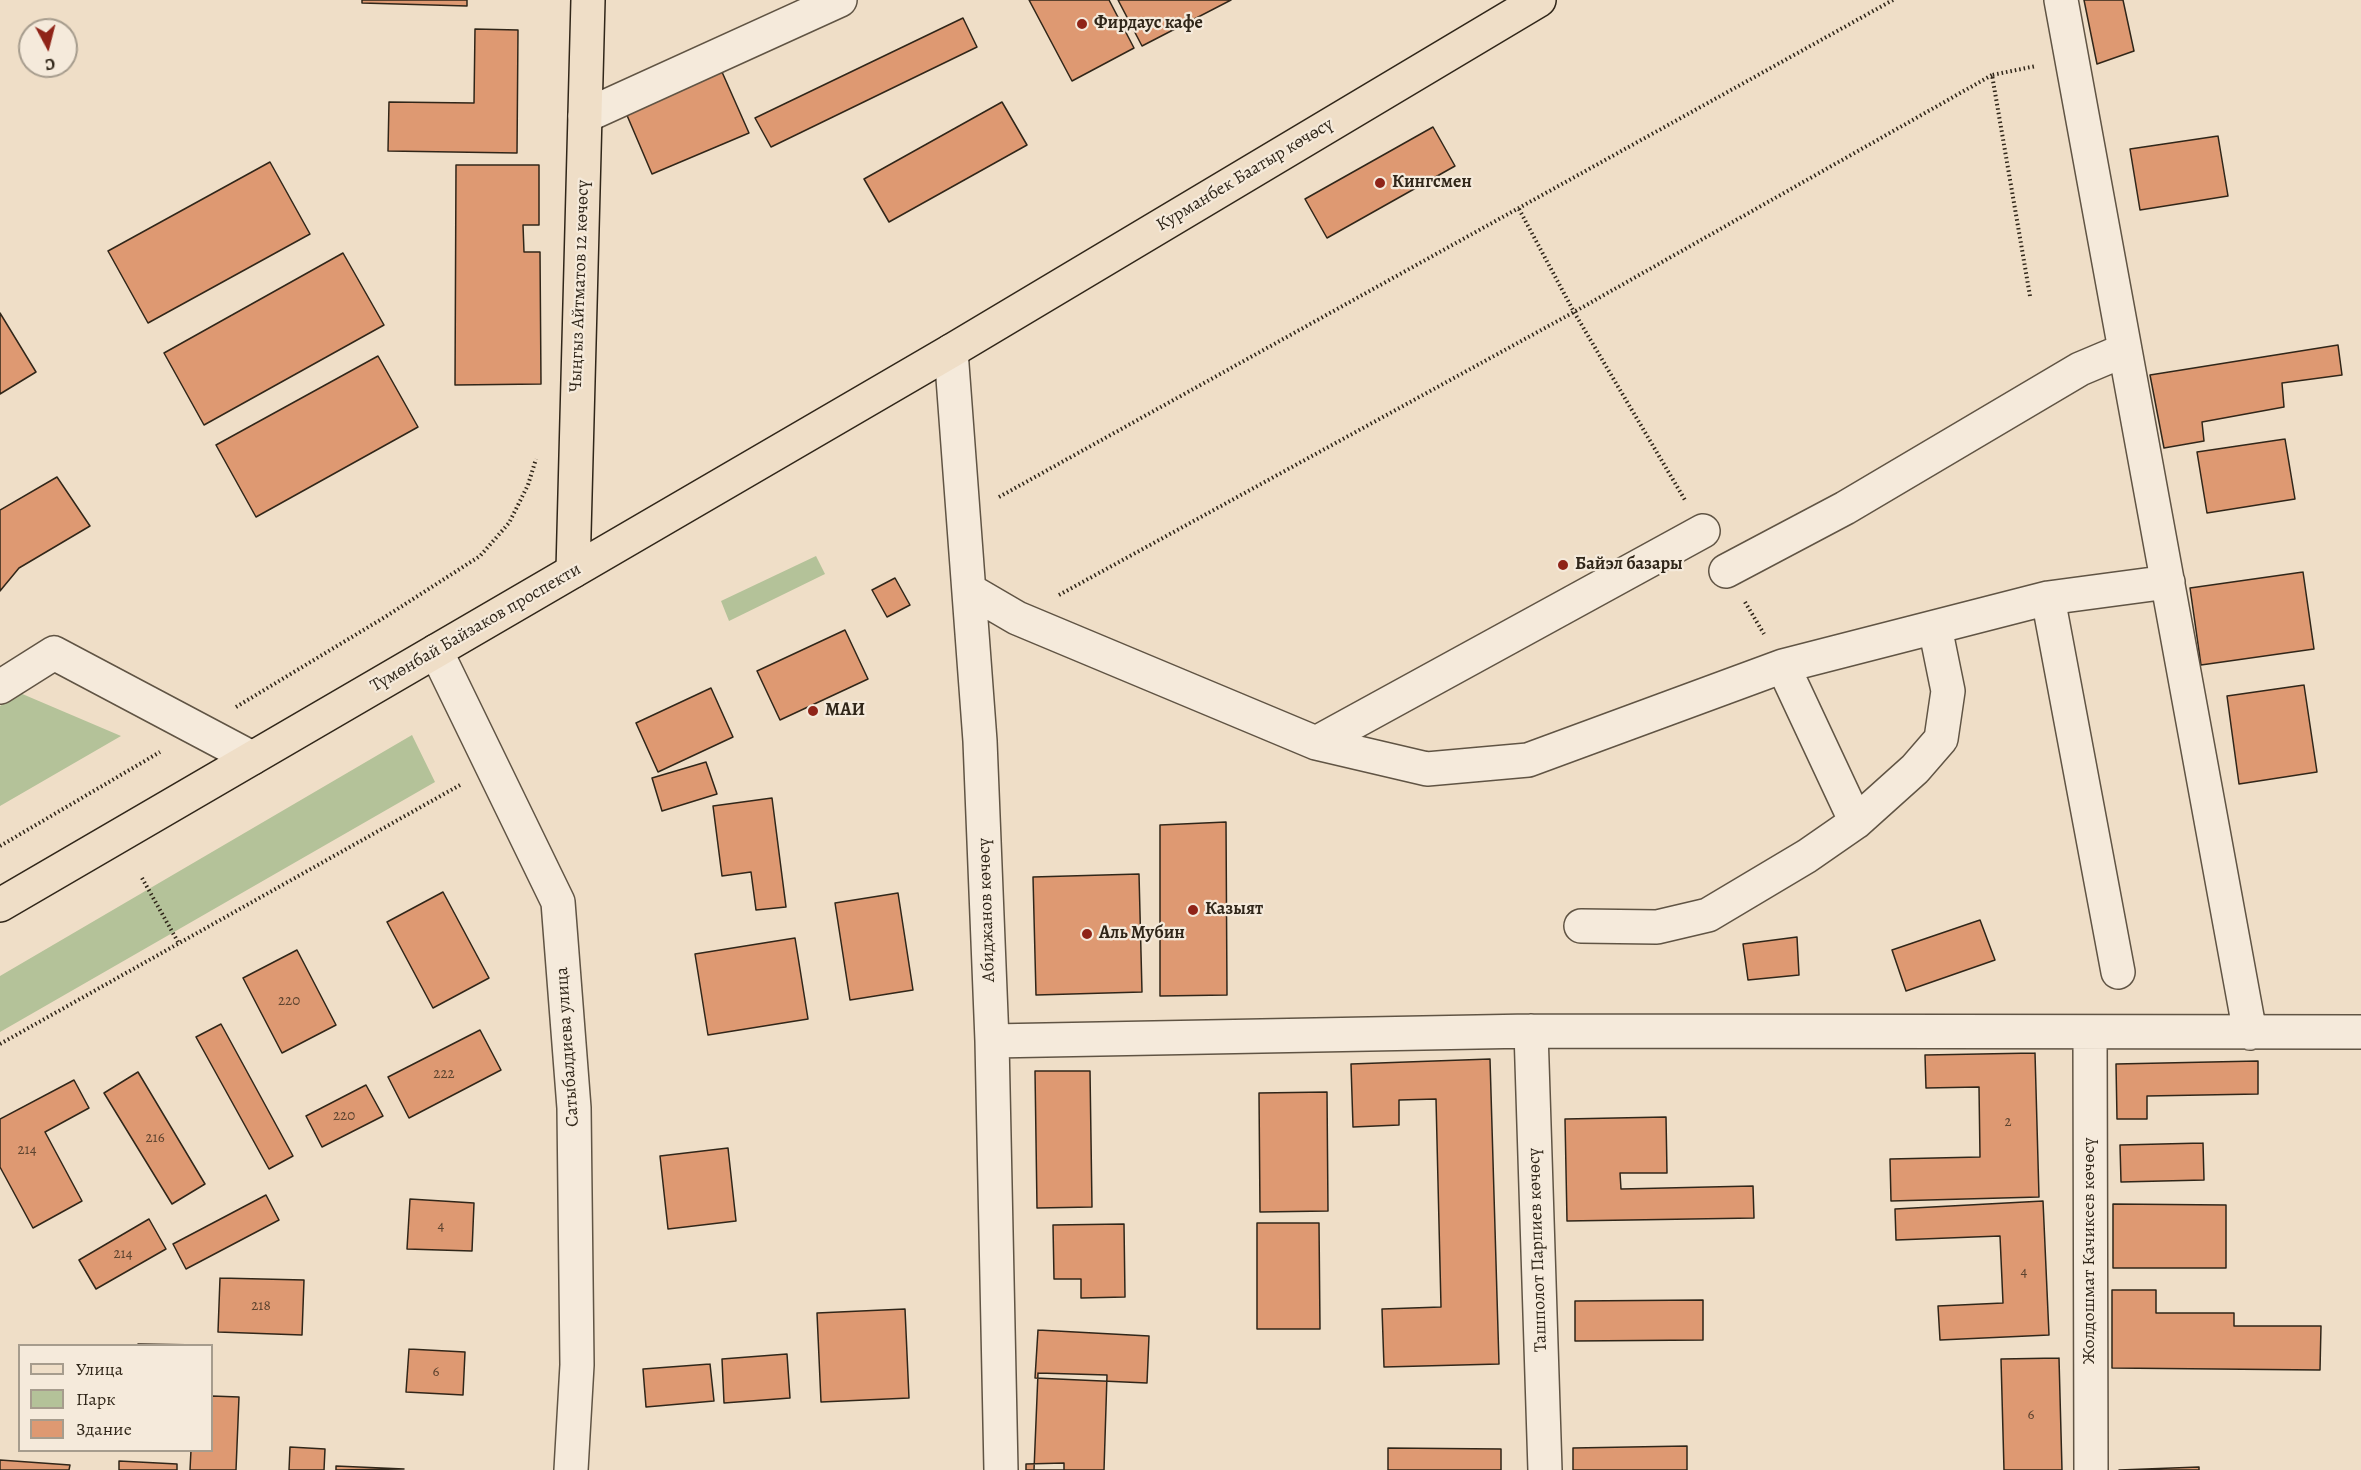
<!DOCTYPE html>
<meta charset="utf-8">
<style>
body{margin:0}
#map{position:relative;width:2361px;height:1470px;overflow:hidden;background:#efdec7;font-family:Alegreya,serif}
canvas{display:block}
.legend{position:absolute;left:18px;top:1344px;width:195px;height:108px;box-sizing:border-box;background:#f5eadb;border:2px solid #a69c8d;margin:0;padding:8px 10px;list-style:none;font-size:18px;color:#302619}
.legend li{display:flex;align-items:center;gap:12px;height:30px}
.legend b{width:30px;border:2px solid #a69c8d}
.north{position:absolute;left:18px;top:18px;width:60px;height:60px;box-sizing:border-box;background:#f5eadb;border:2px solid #a69c8d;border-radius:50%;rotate:173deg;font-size:16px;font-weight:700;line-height:24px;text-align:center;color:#302619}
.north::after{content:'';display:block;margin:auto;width:21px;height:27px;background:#8f2418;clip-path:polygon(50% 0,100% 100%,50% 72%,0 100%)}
</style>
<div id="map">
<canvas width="2361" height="1470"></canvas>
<ul class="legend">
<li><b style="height:8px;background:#efdec7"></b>Улица</li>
<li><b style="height:16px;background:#b4c299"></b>Парк</li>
<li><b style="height:16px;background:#de9972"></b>Здание</li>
</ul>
<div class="north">С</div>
</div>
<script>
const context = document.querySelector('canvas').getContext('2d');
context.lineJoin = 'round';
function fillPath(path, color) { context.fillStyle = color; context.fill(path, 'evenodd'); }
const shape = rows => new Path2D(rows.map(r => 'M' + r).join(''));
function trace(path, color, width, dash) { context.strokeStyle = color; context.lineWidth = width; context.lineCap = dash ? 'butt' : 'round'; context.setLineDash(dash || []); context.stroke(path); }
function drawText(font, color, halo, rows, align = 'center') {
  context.font = font + ' Alegreya,serif'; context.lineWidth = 4.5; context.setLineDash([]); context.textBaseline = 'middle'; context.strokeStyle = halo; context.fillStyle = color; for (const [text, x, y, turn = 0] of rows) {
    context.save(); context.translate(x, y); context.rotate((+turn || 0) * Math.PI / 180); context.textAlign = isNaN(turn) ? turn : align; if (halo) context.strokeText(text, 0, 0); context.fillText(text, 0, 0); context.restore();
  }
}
fillPath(shape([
 [816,556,825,574,729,621,721,601],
 [20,693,121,736,0,806,0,706],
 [412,735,435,782,0,1032,0,976]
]), '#b4c299');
const building = shape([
 [362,0,467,0,467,6,362,3,362,0],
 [1029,0,1109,0,1134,48,1072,81,1029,0],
 [1118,0,1231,0,1142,46,1118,0],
 [2084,0,2123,0,2134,51,2097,64,2084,0],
 [963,18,977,47,771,147,755,118,963,18],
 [475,29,518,30,517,153,388,151,389,102,474,103,475,29],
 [722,72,749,133,652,174,626,113,722,72],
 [1002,102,1027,145,889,222,864,179,1002,102],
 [1433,127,1455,166,1327,238,1305,199,1433,127],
 [2218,136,2228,196,2140,210,2130,149,2218,136],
 [270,162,310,234,148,323,108,251,270,162],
 [456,165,539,165,539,225,523,225,524,252,540,252,541,384,455,385,456,165],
 [343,253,384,325,204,425,164,353,343,253],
 [0,313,36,372,0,394,0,313],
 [2338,345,2342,375,2282,383,2284,407,2202,422,2204,441,2164,448,2150,375,2338,345],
 [378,356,418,427,256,517,216,445,378,356],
 [2285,439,2295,499,2207,513,2197,452,2285,439],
 [57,477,90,526,19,568,0,591,0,510,57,477],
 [2303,572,2314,649,2201,665,2190,588,2303,572],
 [895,578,910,605,887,617,872,590,895,578],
 [845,630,868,679,780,720,757,671,845,630],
 [2304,685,2317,772,2239,784,2227,696,2304,685],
 [711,688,733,737,658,772,636,723,711,688],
 [706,762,717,794,662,811,652,778,706,762],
 [772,798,786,907,756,910,751,872,722,876,713,806,772,798],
 [1226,822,1227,995,1160,996,1160,825,1226,822],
 [1139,874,1142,992,1036,995,1033,877,1139,874],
 [443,892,489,978,433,1008,387,922,443,892],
 [898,893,913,990,850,1000,835,903,898,893],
 [1980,920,1995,960,1906,991,1892,950,1980,920],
 [1797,937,1799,975,1748,980,1743,944,1797,937],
 [795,938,808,1019,708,1035,695,954,795,938],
 [297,950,336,1025,282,1053,243,978,297,950],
 [221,1024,293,1156,269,1169,196,1037,221,1024],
 [480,1030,501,1070,409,1118,388,1077,480,1030],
 [2035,1053,2039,1197,1891,1201,1890,1159,1980,1157,1979,1087,1926,1088,1925,1055,2035,1053],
 [1490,1059,1499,1364,1384,1367,1382,1309,1441,1307,1436,1099,1399,1100,1399,1125,1353,1127,1351,1064,1490,1059],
 [2258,1061,2258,1094,2147,1096,2147,1119,2117,1119,2116,1064,2258,1061],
 [1035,1071,1090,1071,1092,1207,1037,1208,1035,1071],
 [138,1072,205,1184,172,1204,104,1093,138,1072],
 [74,1080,89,1108,45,1132,82,1201,33,1228,0,1167,0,1119,74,1080],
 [366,1085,383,1116,322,1147,306,1116,366,1085],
 [1327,1092,1328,1211,1260,1212,1259,1093,1327,1092],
 [1666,1117,1667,1173,1620,1173,1621,1189,1753,1186,1754,1218,1567,1221,1565,1119,1666,1117],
 [2203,1143,2204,1180,2121,1182,2120,1145,2203,1143],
 [728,1148,736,1221,668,1229,660,1156,728,1148],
 [266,1195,279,1220,186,1269,173,1244,266,1195],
 [410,1199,474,1203,472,1251,407,1249,410,1199],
 [2043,1201,2049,1335,1940,1340,1938,1306,2003,1303,2000,1236,1896,1240,1895,1209,2043,1201],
 [2113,1204,2226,1205,2226,1268,2113,1268,2113,1204],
 [149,1219,166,1249,96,1289,79,1260,149,1219],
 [1257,1223,1319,1223,1320,1329,1257,1329,1257,1223],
 [1124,1224,1125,1297,1081,1298,1081,1279,1054,1279,1053,1225,1124,1224],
 [220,1278,304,1280,302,1335,218,1332,220,1278],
 [2112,1290,2156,1290,2156,1313,2234,1313,2234,1326,2321,1326,2320,1370,2112,1368,2112,1290],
 [1703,1300,1703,1340,1575,1341,1575,1301,1703,1300],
 [905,1309,909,1398,821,1402,817,1313,905,1309],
 [1038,1330,1149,1336,1147,1383,1035,1378,1038,1330],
 [138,1344,201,1345,201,1346,138,1346,138,1344],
 [409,1349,465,1352,463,1395,406,1392,409,1349],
 [787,1354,790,1398,724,1403,722,1359,787,1354],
 [2059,1358,2062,1470,2004,1470,2001,1359,2059,1358],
 [710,1364,714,1401,646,1407,643,1369,710,1364],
 [1038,1373,1107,1375,1104,1470,1034,1470,1038,1373],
 [212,1396,239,1397,236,1470,190,1470,191,1450,212,1450,212,1396],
 [1687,1446,1687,1470,1573,1470,1573,1448,1687,1446],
 [290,1447,325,1449,324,1470,289,1470,290,1447],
 [1388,1448,1501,1449,1501,1470,1388,1470,1388,1448],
 [0,1460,70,1465,69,1470,0,1470,0,1460],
 [119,1461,177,1464,177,1470,119,1470,119,1461],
 [1064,1463,1064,1470,1026,1470,1026,1464,1064,1463],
 [336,1466,404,1469,336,1470,336,1466],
 [2199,1467,2199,1470,2119,1470,2199,1467]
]);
fillPath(building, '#de9972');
trace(building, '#302619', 1.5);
const minor = shape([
 [2061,0,2250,1033],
 [585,116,840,0],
 [951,351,980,741,992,1041,1001,1470],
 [1726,571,1845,508,2080,369,2125,350],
 [969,590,1017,618,1316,743,1427,769,1528,760,1783,666,2048,598,2168,582],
 [2048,598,2118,972],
 [436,651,558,902,574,1108,577,1365,571,1470],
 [1783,666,1856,822],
 [0,687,54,653,252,758],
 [1316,743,1703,531],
 [1581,926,1657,927,1708,915,1807,856,1856,822,1915,769,1941,739,1948,691,1935,627],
 [1531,1031,1545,1470],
 [2090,1032,2091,1470],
 [992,1041,1531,1031,2361,1032]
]);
const major = shape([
 [573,571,588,0]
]);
const highway = shape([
 [0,905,951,351,1539,0]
]);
trace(minor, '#605444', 36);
trace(major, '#302619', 36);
trace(highway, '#302619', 36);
trace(shape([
 [1519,209,1574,312,1685,500],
 [2030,296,1992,75,2036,66],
 [999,497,1893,0],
 [1059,595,1574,312,1992,75],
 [1745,602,1764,634],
 [236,707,385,617,480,556,509,523,528,485,536,459],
 [0,846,160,752],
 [142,878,178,942],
 [0,1044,460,785]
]), '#302619', 4, [1.5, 3]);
trace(minor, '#f5eadb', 33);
trace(major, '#efdec7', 33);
trace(highway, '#efdec7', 33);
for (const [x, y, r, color] of [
 [1082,24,6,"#8f2418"],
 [1380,183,6,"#8f2418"],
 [1563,565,6,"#8f2418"],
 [813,711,6,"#8f2418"],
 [1193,910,6,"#8f2418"],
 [1087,934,6,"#8f2418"]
]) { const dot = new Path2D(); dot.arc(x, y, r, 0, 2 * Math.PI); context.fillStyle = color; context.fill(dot); trace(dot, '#f5eadb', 2); }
drawText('15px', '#5c432f', null, [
 ["220",289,1001],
 ["222",444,1074],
 ["220",344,1116],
 ["2",2008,1122],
 ["216",155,1138],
 ["214",27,1150],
 ["4",441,1226],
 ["214",123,1254],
 ["4",2024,1272],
 ["218",261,1306],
 ["6",436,1372],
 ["6",2031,1415]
]);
drawText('bold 18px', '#302619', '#f5eadb', [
 ["Фирдаус кафе",1094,24],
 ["Кингсмен",1392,183],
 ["Байэл базары",1575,565],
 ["МАИ",825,711],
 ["Казыят",1205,910],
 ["Аль Мубин",1099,934]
], 'left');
drawText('18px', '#302619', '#f5eadb', [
 ["Курманбек Баатыр көчөсү",1245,175,-31],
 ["Чыңгыз Айтматов 12 көчөсү",580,286,-88],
 ["Түмөнбай Байзаков проспекти",476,628,-30],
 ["Абиджанов көчөсү",987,910,-92],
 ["Сатыбалдиева улица",568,1047,-94],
 ["Ташполот Парпиев көчөсү",1538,1250,-92],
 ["Жолдошмат Качикеев көчөсү",2090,1251,-90]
]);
</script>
